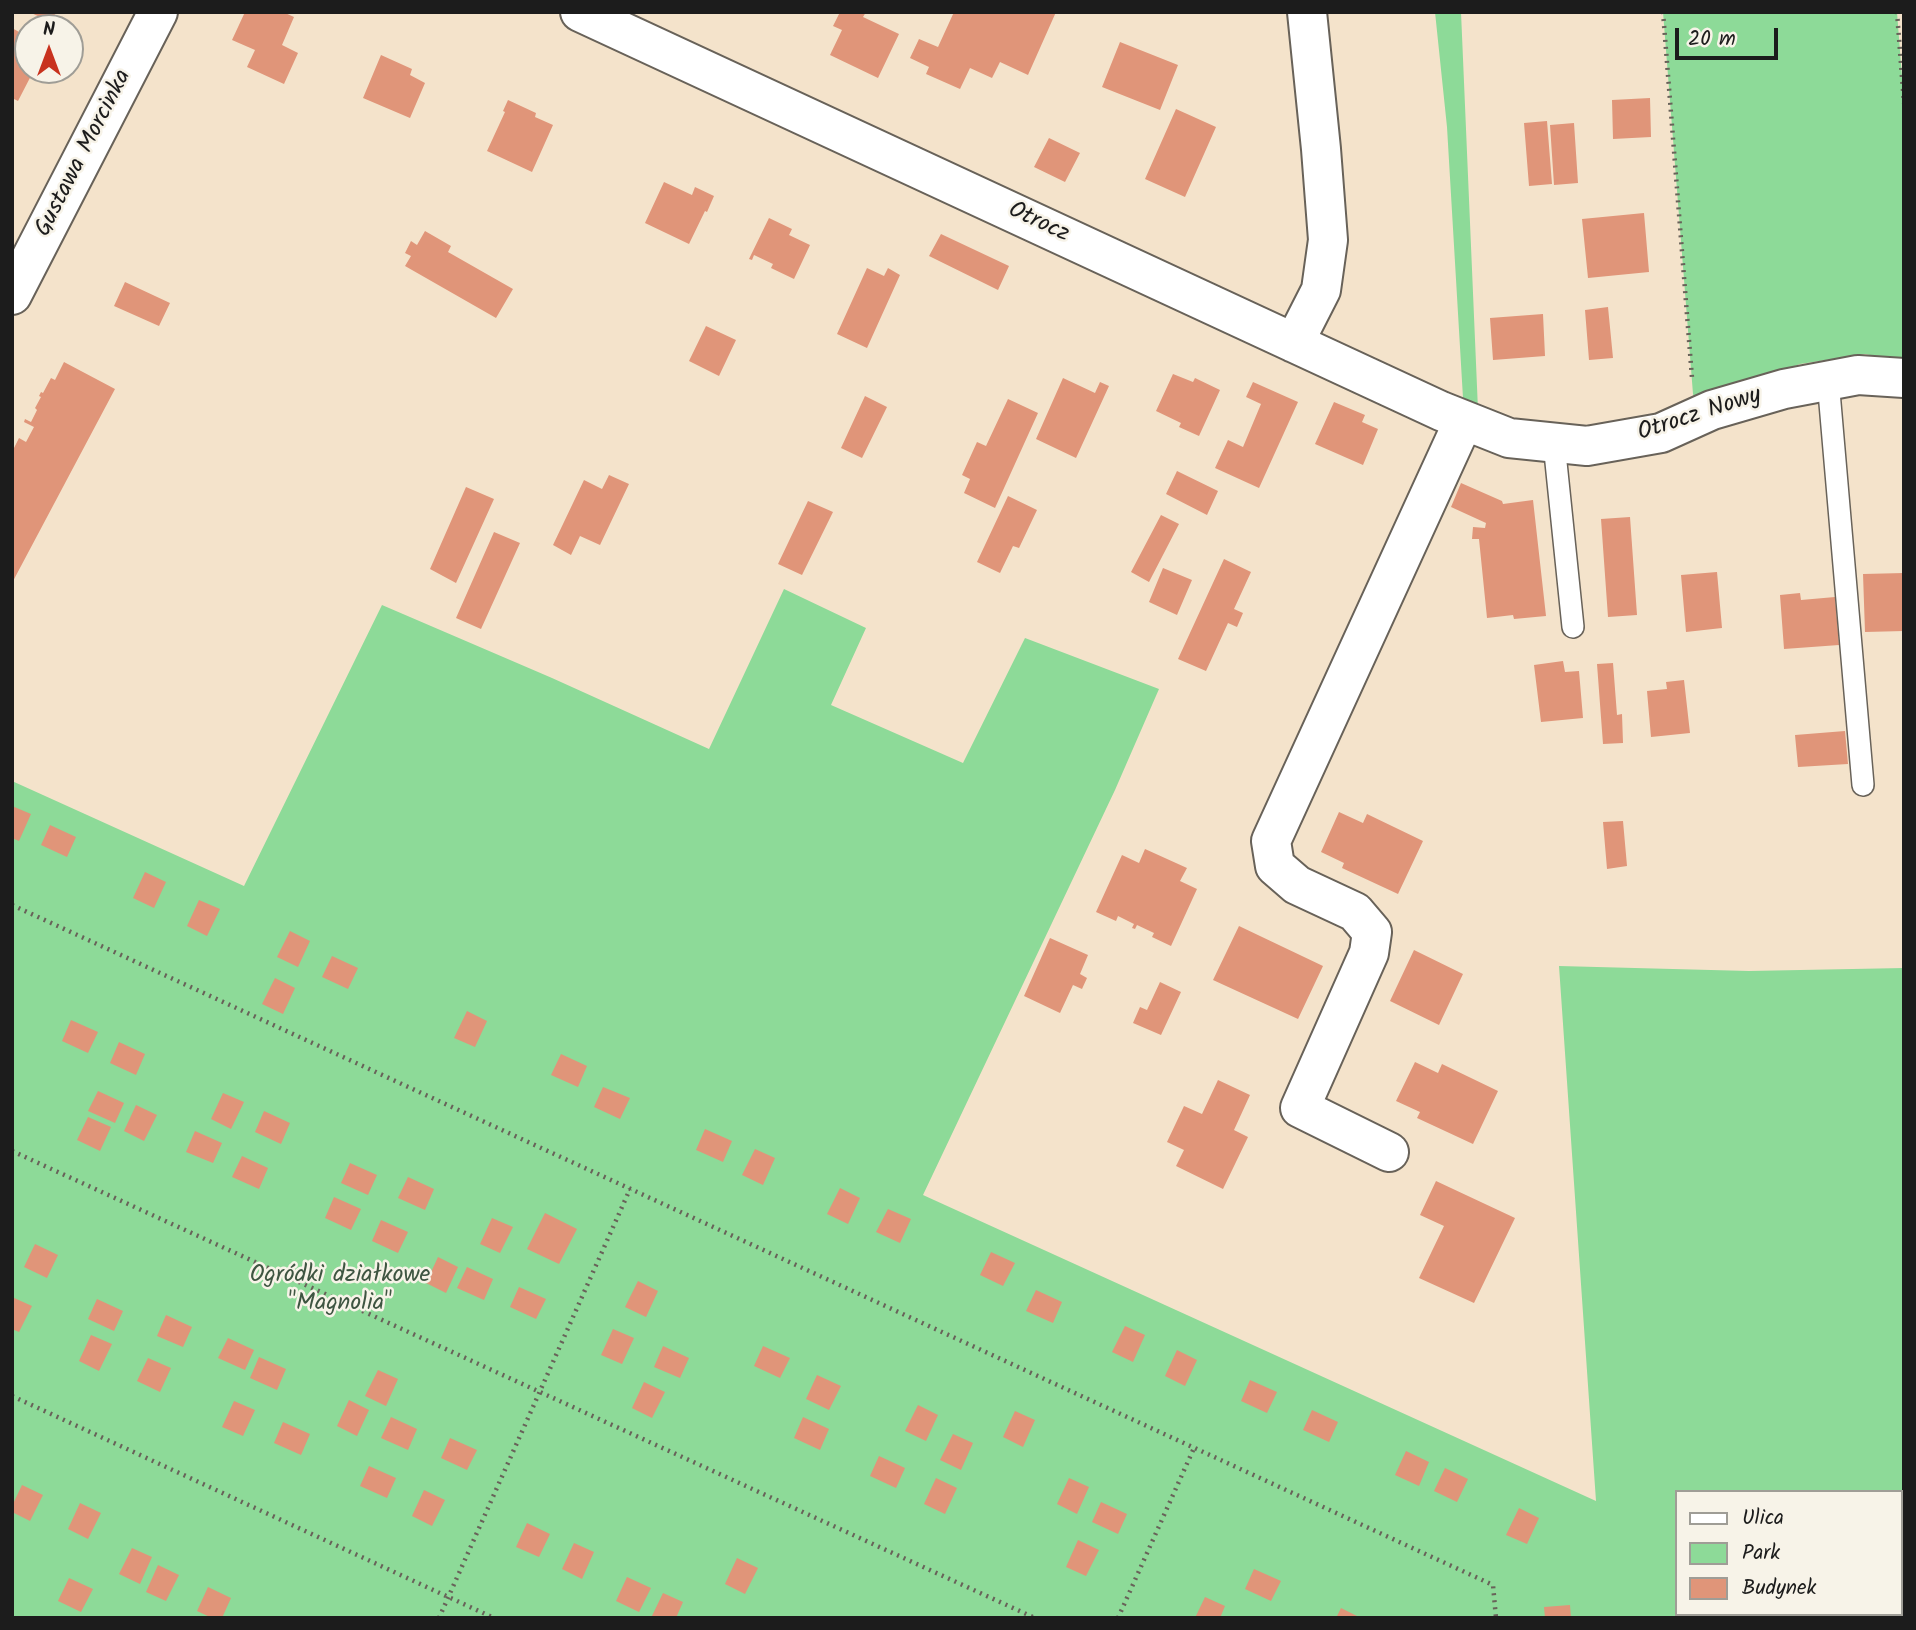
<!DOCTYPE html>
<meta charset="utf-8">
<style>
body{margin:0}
#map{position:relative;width:1916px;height:1630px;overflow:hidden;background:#f4e3cb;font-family:Kalam,sans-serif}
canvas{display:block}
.frame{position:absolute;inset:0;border:14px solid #1c1c1c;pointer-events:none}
.legend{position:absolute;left:1675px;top:1490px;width:228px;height:126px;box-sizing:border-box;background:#f7f3e8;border:2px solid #9f9d96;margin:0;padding:9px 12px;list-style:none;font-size:21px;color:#1c1c1c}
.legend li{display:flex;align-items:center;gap:14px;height:35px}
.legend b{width:35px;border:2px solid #9f9d96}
.north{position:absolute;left:14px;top:14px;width:70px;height:70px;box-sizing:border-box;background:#f7f3e8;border:2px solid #9f9d96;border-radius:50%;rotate:0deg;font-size:19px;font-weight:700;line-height:28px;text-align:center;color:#1c1c1c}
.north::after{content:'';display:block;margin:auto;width:24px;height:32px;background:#c8321e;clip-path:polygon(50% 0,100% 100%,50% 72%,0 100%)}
.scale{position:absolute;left:1675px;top:28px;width:103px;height:32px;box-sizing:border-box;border:4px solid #1c1c1c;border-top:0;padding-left:9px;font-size:21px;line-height:24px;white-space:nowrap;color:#1c1c1c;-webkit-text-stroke:5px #f7f3e8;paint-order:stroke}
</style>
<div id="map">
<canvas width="1916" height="1630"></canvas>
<div class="frame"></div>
<ul class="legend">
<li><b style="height:9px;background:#fff"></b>Ulica</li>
<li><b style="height:19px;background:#8dda98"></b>Park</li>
<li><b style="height:19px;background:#e09579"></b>Budynek</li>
</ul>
<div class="north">N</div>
<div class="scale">20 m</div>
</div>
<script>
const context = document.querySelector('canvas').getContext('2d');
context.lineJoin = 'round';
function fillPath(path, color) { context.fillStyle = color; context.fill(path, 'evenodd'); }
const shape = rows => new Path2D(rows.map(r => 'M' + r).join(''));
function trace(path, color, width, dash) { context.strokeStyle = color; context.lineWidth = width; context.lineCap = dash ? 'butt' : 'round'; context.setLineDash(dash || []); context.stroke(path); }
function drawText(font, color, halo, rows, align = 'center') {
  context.font = font + ' Kalam,sans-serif'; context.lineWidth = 5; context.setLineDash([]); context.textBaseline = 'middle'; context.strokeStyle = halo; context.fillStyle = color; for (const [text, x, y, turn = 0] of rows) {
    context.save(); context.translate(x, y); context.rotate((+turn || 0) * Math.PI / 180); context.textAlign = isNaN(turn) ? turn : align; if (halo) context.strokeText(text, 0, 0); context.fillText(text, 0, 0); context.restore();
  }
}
fillPath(shape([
 [1435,12,1461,12,1478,410,1463,398,1447,127],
 [1663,12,1897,12,1904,103,1904,362,1865,354,1800,364,1696,404,1693,394],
 [784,589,866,628,831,705,963,763,1025,638,1159,689,1115,790,923,1195,1596,1501,1559,966,1749,971,1904,968,1904,1618,12,1618,12,781,244,886,382,605,552,678,709,749],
 [1676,1492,1900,1492,1900,1614,1676,1614]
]), '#8dda98');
fillPath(shape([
 [29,12,56,12,51,22],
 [245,12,283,12,294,17,282,45,298,53,284,84,247,67,255,50,232,40],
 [840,12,866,12,863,17,899,34,878,78,830,55,842,30,833,26],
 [954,12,1056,12,1028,75,1000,62,992,78,970,68,960,89,926,74,929,67,910,58,919,39,938,47],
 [12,28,28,37,28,70,34,70,18,101,12,98],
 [1120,42,1178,65,1160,110,1102,87],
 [381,55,412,69,410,75,425,83,410,118,363,98],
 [1650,98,1651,137,1613,139,1612,100],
 [508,100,536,113,535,117,553,125,532,172,487,151,505,112,503,111],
 [1176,109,1216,127,1185,197,1145,179],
 [1547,121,1552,184,1529,186,1524,123],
 [1574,123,1578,183,1554,185,1550,125],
 [1049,138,1080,153,1065,182,1034,167],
 [664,182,692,195,695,187,714,196,707,212,705,211,689,244,645,223],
 [1644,213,1649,272,1588,278,1582,219],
 [769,218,792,229,789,235,810,245,794,279,771,268,773,264,754,255,752,260,749,259],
 [425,231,451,246,448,252,513,289,496,318,405,266,411,256,405,253,411,241,417,245],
 [941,234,1009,266,998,290,929,256],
 [867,268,884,276,888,268,900,275,867,348,837,334],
 [125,282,170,303,159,326,114,306],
 [1608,307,1613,358,1589,360,1585,310],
 [1543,314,1545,356,1493,360,1490,318],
 [706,326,736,340,719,376,689,361],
 [64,362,115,389,12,583,12,452,19,438,26,442,34,427,24,422,25,419,31,422,37,410,35,408,41,397,39,396,41,392,43,393,51,378,55,380],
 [1173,374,1193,382,1195,378,1220,390,1199,436,1179,427,1181,423,1156,411],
 [1063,378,1095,393,1100,382,1109,386,1076,458,1036,439],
 [1253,382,1298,402,1259,488,1215,468,1228,440,1243,447,1261,404,1246,397],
 [865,396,887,407,862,458,841,448],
 [1008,399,1038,413,995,508,964,493,970,479,962,475,977,442,986,446],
 [1334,402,1365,415,1362,422,1378,429,1363,465,1315,444],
 [1177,471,1218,491,1207,515,1166,494],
 [609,475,629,484,600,545,580,536,571,555,553,545,584,480,602,489],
 [1461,483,1502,501,1503,504,1533,500,1546,616,1514,619,1513,615,1487,618,1479,539,1472,539,1473,527,1485,528,1486,523,1451,507],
 [466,487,494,499,456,583,430,569],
 [1008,496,1037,510,1019,548,1013,546,1000,573,977,562],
 [808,501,833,512,802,575,778,564],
 [1161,515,1179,524,1149,582,1131,572],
 [1630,517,1637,615,1608,617,1601,519],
 [494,532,520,543,481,629,456,618],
 [1224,559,1251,572,1234,609,1243,613,1237,627,1228,623,1206,671,1178,659],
 [1163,568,1192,580,1177,615,1149,602],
 [1717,572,1722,628,1686,632,1681,575],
 [1904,573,1904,631,1865,632,1863,574],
 [1800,593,1801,600,1835,597,1839,645,1784,649,1780,595],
 [1563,661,1565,672,1579,671,1583,718,1541,722,1534,665],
 [1613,663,1617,715,1622,714,1623,743,1603,744,1597,664],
 [1684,680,1690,733,1651,737,1647,691,1667,689,1666,682],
 [1845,731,1848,764,1798,767,1795,735],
 [12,806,31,814,19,841,12,838],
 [1339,812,1363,823,1367,814,1423,841,1398,894,1342,868,1344,863,1321,852],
 [1623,821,1627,866,1607,869,1603,822],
 [50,825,76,837,67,857,41,845],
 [1145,849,1187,868,1180,881,1197,889,1171,946,1152,937,1154,933,1137,925,1135,929,1132,928,1134,924,1118,916,1116,921,1096,912,1122,855,1139,863],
 [145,872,166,882,154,908,133,898],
 [199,900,220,909,207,936,187,926],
 [1239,926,1323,966,1298,1019,1213,980],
 [290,931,310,941,298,967,277,957],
 [1050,938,1088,955,1080,974,1087,978,1082,989,1073,985,1060,1013,1024,996],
 [1414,950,1463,974,1439,1025,1390,1001],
 [332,956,358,968,348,989,322,977],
 [275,978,295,988,283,1014,262,1004],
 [1160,982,1181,992,1161,1035,1133,1023,1140,1007,1147,1010],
 [467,1011,487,1021,475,1047,454,1038],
 [71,1020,98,1032,88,1053,62,1041],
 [119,1042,145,1054,136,1075,110,1063],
 [561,1054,587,1066,578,1087,551,1075],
 [1415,1062,1438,1073,1442,1064,1498,1091,1473,1144,1417,1118,1420,1112,1396,1101],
 [1218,1080,1250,1095,1234,1130,1248,1137,1223,1189,1176,1166,1184,1150,1167,1142,1184,1106,1202,1114],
 [603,1087,630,1098,620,1119,594,1107],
 [98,1091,124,1103,115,1123,88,1111],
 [223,1093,244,1102,231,1129,211,1119],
 [136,1105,157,1115,144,1141,124,1131],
 [264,1111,290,1123,281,1144,255,1132],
 [88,1117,111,1127,100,1151,77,1140],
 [705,1129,732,1141,723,1162,696,1150],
 [195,1131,222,1143,213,1163,186,1152],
 [755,1149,775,1158,763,1185,742,1175],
 [242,1156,268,1168,259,1189,232,1177],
 [350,1163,377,1175,368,1195,341,1183],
 [408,1177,434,1189,425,1210,398,1198],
 [1436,1181,1515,1218,1474,1303,1419,1278,1444,1226,1420,1215],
 [840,1188,860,1198,848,1224,827,1214],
 [334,1197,361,1209,351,1230,325,1218],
 [888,1209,911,1219,900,1243,876,1232],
 [545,1213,577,1229,559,1264,527,1249],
 [492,1218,513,1227,500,1253,480,1244],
 [381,1220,408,1232,398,1253,372,1241],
 [35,1244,58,1255,47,1278,24,1267],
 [991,1252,1015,1263,1003,1286,980,1275],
 [438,1257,458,1267,446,1293,426,1283],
 [467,1267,493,1279,484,1300,457,1288],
 [638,1281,658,1291,646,1317,625,1307],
 [519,1287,546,1299,536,1319,510,1307],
 [1036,1290,1062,1302,1053,1323,1026,1311],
 [12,1297,32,1306,19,1332,12,1329],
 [97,1299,123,1311,114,1331,88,1319],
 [166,1315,192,1327,183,1347,157,1336],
 [1125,1326,1145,1335,1133,1362,1112,1352],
 [613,1329,634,1338,622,1364,601,1355],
 [91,1335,112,1344,99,1371,79,1361],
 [228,1338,254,1350,245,1370,218,1358],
 [663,1346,689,1358,680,1378,654,1367],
 [763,1346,790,1358,780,1378,754,1366],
 [1177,1350,1197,1360,1185,1386,1165,1376],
 [259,1357,286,1369,277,1390,250,1378],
 [148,1358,171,1368,160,1392,137,1381],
 [378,1370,398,1379,386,1406,365,1396],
 [817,1375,841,1386,829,1410,806,1399],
 [1250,1380,1277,1392,1267,1413,1241,1401],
 [644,1382,665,1392,652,1418,632,1408],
 [349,1400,369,1410,357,1436,337,1426],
 [234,1401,255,1410,243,1436,222,1427],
 [918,1405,938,1415,926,1441,905,1431],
 [1312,1410,1338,1422,1329,1442,1303,1430],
 [1015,1411,1035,1420,1023,1447,1003,1437],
 [391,1417,417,1429,408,1450,381,1438],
 [803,1417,829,1429,820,1450,794,1438],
 [283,1422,310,1434,301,1455,274,1443],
 [953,1434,973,1443,961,1470,940,1460],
 [450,1438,477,1450,467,1470,441,1458],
 [1406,1451,1429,1462,1419,1486,1395,1475],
 [879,1456,905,1468,896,1488,870,1476],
 [369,1466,396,1478,387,1498,360,1486],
 [1445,1468,1468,1479,1457,1502,1434,1491],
 [936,1478,957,1488,945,1514,924,1504],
 [1069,1478,1089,1487,1077,1514,1057,1504],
 [22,1485,43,1495,30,1521,12,1512,12,1506],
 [424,1490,445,1500,432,1526,412,1516],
 [1101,1502,1127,1514,1118,1534,1092,1522],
 [80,1503,101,1513,88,1539,68,1529],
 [1519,1508,1539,1518,1527,1544,1506,1535],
 [527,1523,550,1534,539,1557,516,1547],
 [1078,1540,1099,1550,1086,1576,1066,1567],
 [574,1543,594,1552,582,1579,562,1569],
 [132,1548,152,1557,140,1584,119,1574],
 [737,1558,758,1568,745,1594,725,1584],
 [158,1565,179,1575,166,1601,146,1592],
 [1254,1569,1281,1581,1271,1601,1245,1589],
 [627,1577,651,1588,639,1612,616,1601],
 [69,1578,93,1589,81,1612,58,1601],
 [208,1587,231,1598,222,1618,212,1618,197,1611],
 [663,1593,683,1602,676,1618,651,1618],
 [1205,1597,1225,1606,1220,1618,1195,1618],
 [1570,1605,1571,1618,1545,1618,1544,1607],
 [1341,1608,1361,1618,1336,1618]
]), '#e09579');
const lane = shape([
 [1828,380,1863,785],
 [1554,443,1573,627]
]);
const street = shape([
 [580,12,1441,411,1509,438,1587,446,1661,433,1712,410,1784,389,1858,375,1904,378],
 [12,295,158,12],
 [1294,343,1321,290,1328,240,1321,149,1307,12],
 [1389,1152,1300,1108,1369,953,1372,932,1355,912,1297,885,1275,866,1271,841,1464,420]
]);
trace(lane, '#686259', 24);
trace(street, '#686259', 42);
trace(shape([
 [1663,12,1692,378],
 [1897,12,1904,103],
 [12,905,1493,1585,1496,1618],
 [12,1151,1035,1618],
 [12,1396,494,1618],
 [439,1618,630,1189],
 [1118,1618,1194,1448]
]), '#686259', 4.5, [2, 5]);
trace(lane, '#fff', 21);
trace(street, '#fff', 38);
drawText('24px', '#1c1c1c', '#f7f3e8', [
 ["Gustawa Morcinka",85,154,-63],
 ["Otrocz",1038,224,25],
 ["Otrocz Nowy",1700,416,-18]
]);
drawText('24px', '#3e5541', '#f7f3e8', [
 ["Ogródki działkowe",340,1277],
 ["\"Magnolia\"",340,1305]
]);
</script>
